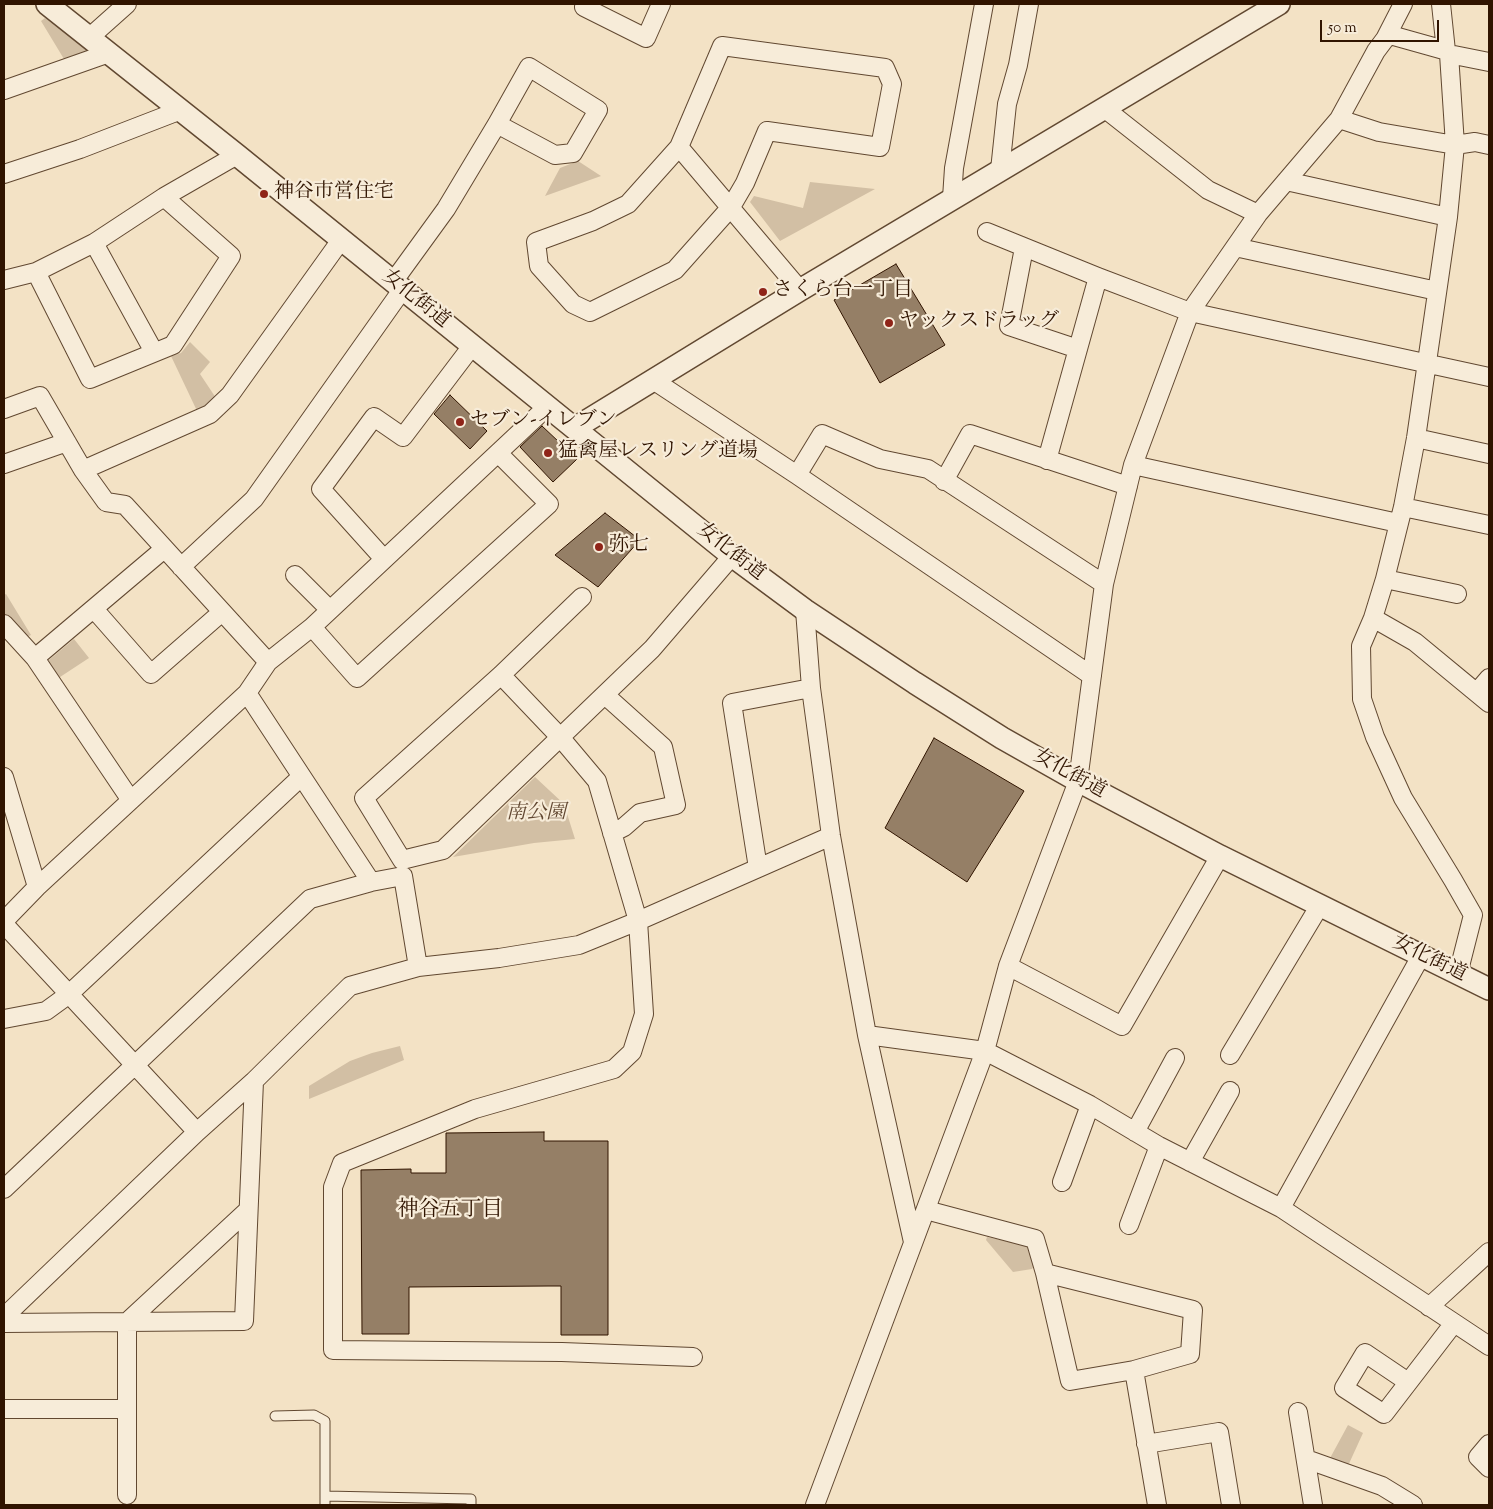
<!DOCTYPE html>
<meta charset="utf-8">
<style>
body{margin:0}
#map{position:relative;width:1493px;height:1509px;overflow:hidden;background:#f3e2c5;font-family:"Sorts Mill Goudy",serif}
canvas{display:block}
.frame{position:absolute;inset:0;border:5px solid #301400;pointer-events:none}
.scale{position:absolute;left:1320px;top:20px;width:119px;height:22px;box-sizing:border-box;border:2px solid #301400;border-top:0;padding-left:6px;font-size:15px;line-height:18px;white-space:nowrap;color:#301400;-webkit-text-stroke:4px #f7ecd9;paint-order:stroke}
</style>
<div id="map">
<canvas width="1493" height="1509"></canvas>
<div class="frame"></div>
<div class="scale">50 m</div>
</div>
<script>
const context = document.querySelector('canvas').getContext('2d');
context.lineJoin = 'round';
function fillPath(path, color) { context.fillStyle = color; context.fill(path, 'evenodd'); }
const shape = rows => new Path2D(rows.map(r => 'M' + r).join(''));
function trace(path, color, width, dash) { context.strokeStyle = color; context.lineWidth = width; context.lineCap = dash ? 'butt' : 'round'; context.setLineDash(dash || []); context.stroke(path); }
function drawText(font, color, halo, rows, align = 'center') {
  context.font = font + ' "Sorts Mill Goudy","Noto Serif JP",serif'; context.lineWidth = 4.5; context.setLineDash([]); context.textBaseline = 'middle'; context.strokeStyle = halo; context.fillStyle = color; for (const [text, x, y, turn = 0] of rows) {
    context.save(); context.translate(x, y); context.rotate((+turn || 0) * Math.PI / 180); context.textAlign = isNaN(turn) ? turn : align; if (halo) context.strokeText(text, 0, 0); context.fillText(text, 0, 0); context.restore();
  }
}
fillPath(shape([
 [45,18,88,49,86,58,67,64,41,21],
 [578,161,601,176,545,196,560,168],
 [810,182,875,189,780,241,750,202,754,196,803,208],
 [190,342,210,362,200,374,218,401,198,413,171,356,181,353],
 [6,594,31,635,27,637,4,619,4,595],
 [74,639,89,658,57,679,49,666,49,660],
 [535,777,564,804,575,839,534,843,453,857],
 [400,1046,404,1060,309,1099,309,1086,350,1061,372,1053],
 [987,1237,1029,1246,1035,1264,1032,1269,1013,1272,986,1240],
 [1348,1425,1363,1433,1347,1468,1329,1460]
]), '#d2bfa4');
const building = shape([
 [896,264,945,345,880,383,834,300,896,264],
 [450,395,487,431,470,449,434,414,450,395],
 [542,426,577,459,553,482,520,447,542,426],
 [605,513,640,540,598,587,555,555,605,513],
 [934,738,1024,791,967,882,885,828,934,738],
 [544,1132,544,1141,608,1141,608,1335,561,1335,561,1286,548,1286,409,1287,409,1334,362,1334,361,1170,411,1169,411,1173,446,1173,446,1133,544,1132]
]);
fillPath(building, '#957f66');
trace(building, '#301400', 1);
const service = shape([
 [275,1416,314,1415,325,1421,325,1505],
 [325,1496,471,1499,471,1505]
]);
const minor = shape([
 [585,4,584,7,646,38,661,4],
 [1441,4,1446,51],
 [90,37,127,4],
 [1385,39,1403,4],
 [722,46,885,68,892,84,880,147,767,131,745,183,731,207,675,270,590,312,573,304,539,266,536,242,593,221,628,204,679,147,722,46],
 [1449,54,1489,62],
 [4,90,109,53],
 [1104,108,1208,190,1258,214],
 [1339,119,1379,132,1455,145,1475,142,1489,145],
 [679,147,800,290],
 [1000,170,1007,104,1018,65,1029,4],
 [4,174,80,149,181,110],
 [1286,181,1448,217],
 [952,198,954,168,984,4],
 [987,232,1098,277,1190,312,1489,377],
 [94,243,154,352],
 [1235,247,1437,291],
 [1024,248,1009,326,1078,349],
 [36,272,90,379,173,345,231,256,164,197],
 [4,280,36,272,94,243,164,197,237,155],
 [393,282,446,209,497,124,529,67,598,110,573,153,555,155,497,124],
 [653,380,797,475,1092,676],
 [4,409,40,396,83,470,106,502,125,505,268,662],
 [1416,438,1489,454],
 [1047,460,1098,277],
 [4,464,67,442],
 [1133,465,1398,523],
 [83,470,210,414,230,395,341,240],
 [797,475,822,434,880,459,928,469,1104,584],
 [944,481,970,434,1128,486],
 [1403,507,1489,525],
 [384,559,321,489,374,417,403,437,472,346],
 [181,567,254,499,402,290],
 [295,575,330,610],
 [1385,579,1457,594],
 [582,597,501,675,364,798,402,860,443,850,652,649,732,556],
 [94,609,151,674,222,612],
 [805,610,811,688,831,836,867,1035,913,1242],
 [1373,618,1361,646,1362,699,1375,737,1403,798,1453,880,1473,915,1458,974],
 [4,624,35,658,130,799],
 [312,627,357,678,549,504,498,453],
 [35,658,164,549],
 [501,675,560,737,597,781,638,921,644,1014,632,1052,614,1069,475,1109,342,1163,333,1187,333,1350,562,1352,693,1357],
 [1477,692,1489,678],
 [247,693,371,882],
 [605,695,663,747,676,805,640,813,624,827,612,833],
 [4,777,37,887],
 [758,868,732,703,811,688],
 [4,921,37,887,247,693,268,662,312,627,548,406],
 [4,924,197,1132],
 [1008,966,1122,1026,1220,856],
 [4,1019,46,1011,68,995,301,777],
 [867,1035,985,1051,1090,1105,1159,1146,1281,1208,1489,1346],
 [1230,1055,1320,905],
 [1135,1132,1175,1058],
 [1190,1162,1230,1091],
 [1062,1182,1090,1105],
 [4,1189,310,899,371,882,403,876,418,967],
 [1281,1208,1421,956],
 [926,1210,1035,1239,1045,1273],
 [1129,1225,1159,1146],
 [1045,1273,1193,1310,1190,1354,1134,1370,1070,1381,1045,1273],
 [1429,1307,1489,1252],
 [4,1317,197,1132,254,1081,350,986,418,967,499,958,579,945,638,921,831,836],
 [4,1323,244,1321,254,1081],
 [1134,1370,1157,1505],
 [1408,1382,1365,1353,1344,1388,1384,1414,1454,1323],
 [4,1409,127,1409],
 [1298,1412,1313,1505],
 [1146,1444,1219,1432,1231,1505],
 [1489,1444,1478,1457,1489,1468],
 [1306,1459,1382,1486,1413,1505],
 [127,1495,127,1322,248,1210],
 [815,1505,985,1051,1008,966,1078,781,1104,584,1133,465,1190,312,1258,214,1339,119,1376,51,1385,39,1389,36,1394,36,1444,50,1449,54,1455,145,1448,217,1416,438,1403,507,1385,579,1373,618,1415,642,1489,703]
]);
const tertiary = shape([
 [47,4,237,155,732,556,805,610,915,683,1002,738,1078,781,1220,856,1489,989],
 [575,428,800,290,1279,4]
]);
trace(service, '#614831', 11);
trace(minor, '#614831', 20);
trace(tertiary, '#614831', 24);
trace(service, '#f7ecd9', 9);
trace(minor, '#f7ecd9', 18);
trace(tertiary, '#f7ecd9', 21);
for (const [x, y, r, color] of [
 [264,194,5,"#8f2418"],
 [763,292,5,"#8f2418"],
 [889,323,5,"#8f2418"],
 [460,422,5,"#8f2418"],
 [548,453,5,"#8f2418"],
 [599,547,5,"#8f2418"]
]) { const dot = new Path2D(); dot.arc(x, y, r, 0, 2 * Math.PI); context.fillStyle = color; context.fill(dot); trace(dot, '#f7ecd9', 2); }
drawText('20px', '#301400', '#f7ecd9', [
 ["神谷市営住宅",274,194],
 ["さくら台一丁目",773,292],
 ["ヤックスドラッグ",899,323],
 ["セブン-イレブン",470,422],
 ["猛禽屋レスリング道場",558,453],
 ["弥七",609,547]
], 'left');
drawText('20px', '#301400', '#f7ecd9', [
 ["女化街道",415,300,39],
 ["女化街道",730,553,38],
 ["女化街道",1069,775,29],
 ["女化街道",1429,960,26]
]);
drawText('italic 20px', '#614731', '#f7ecd9', [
 ["南公園",536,815]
]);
drawText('21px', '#301400', '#f7ecd9', [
 ["神谷五丁目",450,1211]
]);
</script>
